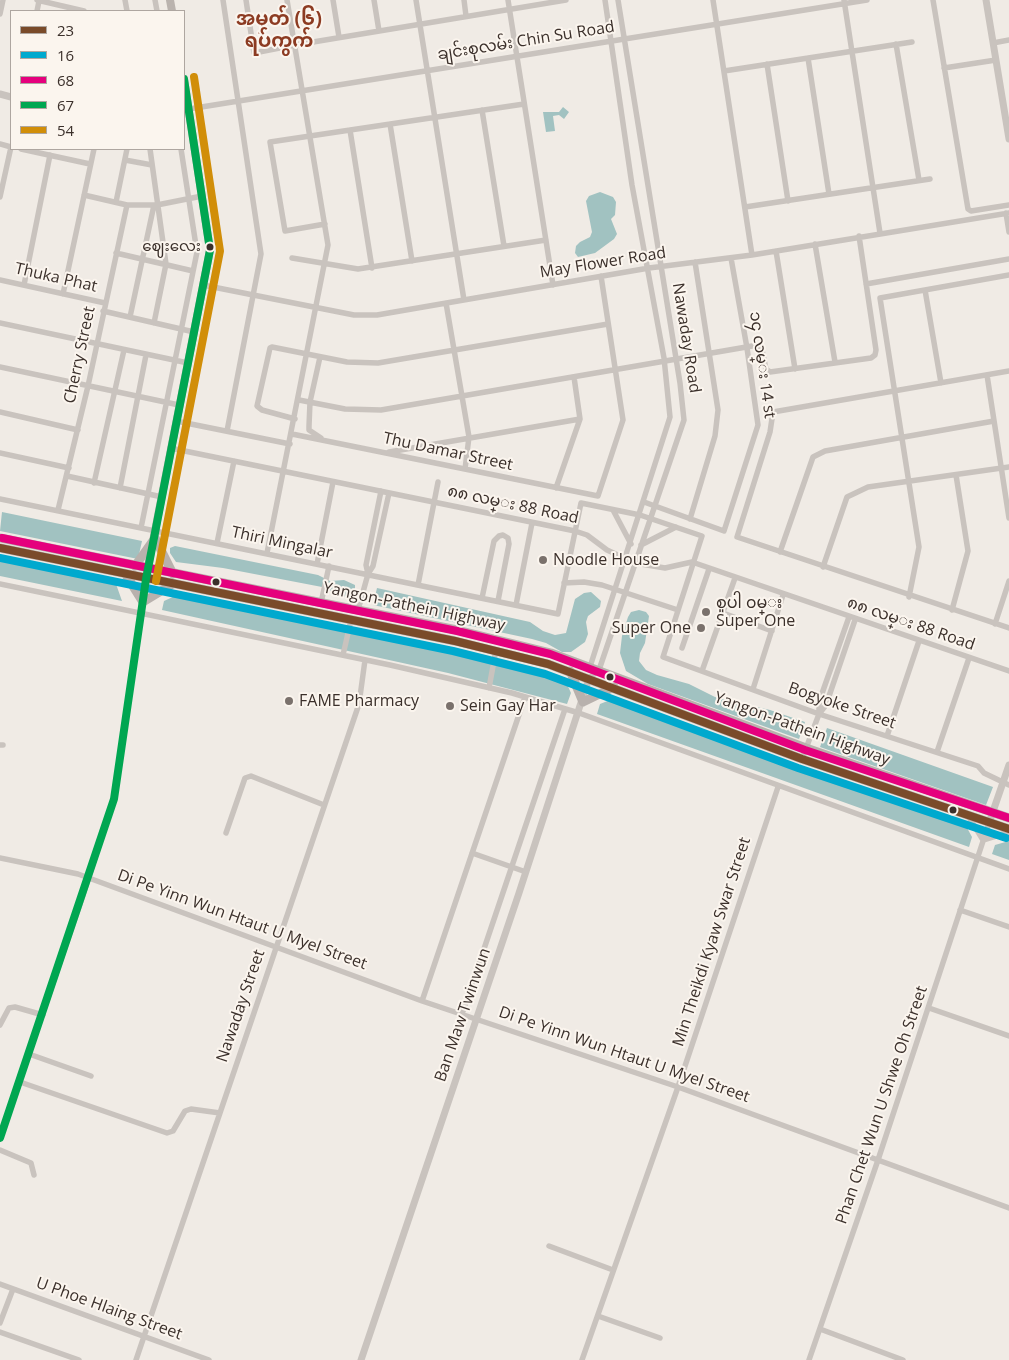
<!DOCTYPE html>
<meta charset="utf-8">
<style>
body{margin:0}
#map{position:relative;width:1009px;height:1360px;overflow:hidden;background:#f0ebe5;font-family:"Open Sans",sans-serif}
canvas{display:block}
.legend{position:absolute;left:10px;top:10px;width:175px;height:140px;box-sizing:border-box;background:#fbf5ee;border:1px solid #aea6a0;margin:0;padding:6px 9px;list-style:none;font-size:15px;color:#3b302b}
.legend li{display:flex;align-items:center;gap:10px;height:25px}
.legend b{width:25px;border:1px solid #aea6a0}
</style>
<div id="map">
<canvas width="1009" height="1360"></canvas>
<ul class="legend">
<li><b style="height:6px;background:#7a4b2a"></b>23</li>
<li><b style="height:6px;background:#00a9ce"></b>16</li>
<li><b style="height:6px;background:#e5007d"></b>68</li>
<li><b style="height:6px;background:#00a651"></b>67</li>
<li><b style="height:6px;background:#d18e09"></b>54</li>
</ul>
</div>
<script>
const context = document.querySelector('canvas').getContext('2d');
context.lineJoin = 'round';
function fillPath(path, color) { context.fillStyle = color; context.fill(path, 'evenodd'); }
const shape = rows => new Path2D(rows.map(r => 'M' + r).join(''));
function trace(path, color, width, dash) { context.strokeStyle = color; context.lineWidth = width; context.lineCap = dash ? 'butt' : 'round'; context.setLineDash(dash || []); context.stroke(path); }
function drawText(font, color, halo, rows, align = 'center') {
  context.font = font + ' "Open Sans","Noto Sans Myanmar",sans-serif'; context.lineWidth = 4; context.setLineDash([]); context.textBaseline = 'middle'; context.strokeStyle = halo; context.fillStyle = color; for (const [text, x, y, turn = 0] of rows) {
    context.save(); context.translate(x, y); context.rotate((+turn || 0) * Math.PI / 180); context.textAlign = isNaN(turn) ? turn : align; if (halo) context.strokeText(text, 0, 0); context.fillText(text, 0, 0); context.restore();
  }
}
fillPath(shape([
 [563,107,569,112,564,119,559,115,553,116,555,131,546,132,543,112,559,112],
 [600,192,613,197,616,202,615,215,611,219,617,234,614,239,595,253,578,257,575,253,576,246,580,242,590,237,592,232,586,201,589,196],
 [2,512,142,541,138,559,0,531],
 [175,546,318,575,330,581,344,580,355,585,355,593,352,597,348,598,322,587,223,568,176,562,170,553,170,548],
 [0,560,116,584,122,601,0,576],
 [377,588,530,622,543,631,555,635,566,633,575,599,584,593,591,592,601,601,600,607,588,616,586,622,588,634,585,642,571,652,562,652,546,643,532,639,373,605],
 [175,596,515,667,566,682,571,693,567,704,448,673,162,610,164,601],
 [639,610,646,612,649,616,645,643,640,653,639,661,646,670,657,675,689,684,715,697,770,710,805,722,799,739,648,684,626,671,620,653,622,636,628,617,631,612],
 [615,698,966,826,972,837,969,847,597,714,600,704],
 [827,728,993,787,986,805,820,747],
 [1009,841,1009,860,992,854,995,845]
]), '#a1c2c1');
trace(shape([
 [37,0,84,11],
 [125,0,127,11],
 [155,0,157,11],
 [223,0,261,254,227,431],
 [246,0,254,53,295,45,566,0],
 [333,0,339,37],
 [374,0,379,31],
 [416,0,464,300],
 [464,0,466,16],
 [508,0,553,285],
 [713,0,752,255],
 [844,0,880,233],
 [933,0,968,209,971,211,1009,205],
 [37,11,39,1],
 [0,14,3,0],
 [993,43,1009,40],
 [896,44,919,180],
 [808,58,829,194],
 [767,64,788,201],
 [944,68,996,60],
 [724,71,912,42],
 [189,109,867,0],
 [482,110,504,246],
 [390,124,412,261],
 [350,130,372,268],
 [0,144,11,147],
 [21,149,90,164],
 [150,149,166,264,154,323],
 [125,160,152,165],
 [84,195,127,205,157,205,202,196],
 [0,197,11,147],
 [116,202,127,149],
 [745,207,930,179],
 [1006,213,1009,232],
 [325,224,285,231,270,142,524,104],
 [815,244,835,362],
 [776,251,795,369],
 [116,253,193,271],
 [292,258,358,269,546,240],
 [0,280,105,303],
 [866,284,1009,259],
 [24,285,50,155],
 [203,285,354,315,377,315,649,268,752,255,1009,213],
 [925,290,941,383],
 [63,294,94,149],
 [446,303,469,437,465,469],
 [103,311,194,332],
 [130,317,154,205],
 [0,323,188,363],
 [320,357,310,402,309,426,309,430,321,438],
 [0,367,179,405],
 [1009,371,773,412,770,432,737,537,1009,628],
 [987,375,1009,518],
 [299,400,345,409,381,410,758,345,762,350,766,369,770,372,871,358,875,355,876,350,859,236],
 [0,412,78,430],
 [295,419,262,410,257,406,270,348,272,347,347,362,378,363,608,324],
 [176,421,290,444],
 [292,434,598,496,623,420,601,276],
 [170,448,575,531,587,535,607,550,635,563,665,568,692,562,1009,671],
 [389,452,580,419],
 [0,453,69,468],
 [67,476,162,497],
 [94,483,124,350],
 [120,488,146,355],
 [556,488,580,419,574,377],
 [381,491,366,565,368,574,373,566,389,493],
 [0,499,558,614,581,503,640,515,702,536,663,657,819,714,978,766,984,773,1009,785],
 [644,502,724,531,758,425,747,348,731,258],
 [58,510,88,386,127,205],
 [613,510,631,544],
 [690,519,715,436,718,410,695,262],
 [141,528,197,252,181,149],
 [217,543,234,461],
 [641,545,676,527],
 [780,552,813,457,825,451,994,421],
 [267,553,328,245,287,0],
 [317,564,333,482],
 [823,567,847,497,868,487,1009,467],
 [564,583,584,582,602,585,678,610],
 [0,584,390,665,512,693,579,713,1009,869],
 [418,585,438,482],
 [909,597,919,547,880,298,1009,275],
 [482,598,494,541,499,536,503,535,508,538,509,544,498,601],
 [321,603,329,566],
 [516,605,532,523],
 [358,610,368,574],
 [952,610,968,551,956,475],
 [723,613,772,631],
 [995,624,1009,581],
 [682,648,709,569],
 [343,655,351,620],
 [589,670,670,417,664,358,632,185,605,0],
 [702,671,735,578],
 [589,678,599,670,684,420,680,383,618,0],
 [489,688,496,650],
 [753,689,783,595],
 [819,714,819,702,849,617],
 [887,736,919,641],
 [0,745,3,745],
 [937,752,969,658],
 [802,759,819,714,826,705,855,620],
 [967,814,983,840,1009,832],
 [226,833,245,778,251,776,324,805],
 [472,853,526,872],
 [0,858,78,874,422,1001,678,1087,1009,1208],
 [960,910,1009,927],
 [422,1001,525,697],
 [929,1008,1009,1036],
 [462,1014,565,709],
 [0,1025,9,1008,15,1007,43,1015],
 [29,1054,91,1076],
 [20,1082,167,1133,173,1131,185,1111,191,1109,220,1113],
 [0,1138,82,898,114,799,146,579],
 [0,1150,31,1163,34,1175],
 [549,1246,613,1270],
 [0,1284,209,1360],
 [598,1316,660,1338],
 [0,1323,13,1289],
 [820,1329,903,1360],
 [0,1332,79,1360],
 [136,1360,359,704,365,660],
 [582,1360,678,1087,778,787],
 [809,1360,878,1160,989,823]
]), '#c9c3be', 5.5);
trace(shape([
 [986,0,1009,139],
 [0,94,11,97],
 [989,823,1009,765],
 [361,1360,519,893,589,678]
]), '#c9c3be', 7);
trace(shape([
 [170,0,172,11],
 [147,572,210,250,184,79]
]), '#bab3ae', 8);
trace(shape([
 [0,538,457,630,551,653,806,748,1009,818],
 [0,548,455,641,548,664,802,759,1009,829],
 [135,566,155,538,173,574],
 [126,575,143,602,171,585],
 [570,671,583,702,614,687]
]), '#b8b1ad', 9);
trace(shape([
 [0,548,455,641,548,664,802,759,1009,829]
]), '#7a4b2a', 8);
trace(shape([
 [0,558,453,651,545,674,798,768,1006,838]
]), '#00a9ce', 8);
trace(shape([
 [2,538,457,631,550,654,805,750,1009,818]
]), '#e5007d', 8);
trace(shape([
 [0,1138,114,799,146,579,210,250,184,79]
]), '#00a651', 8);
trace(shape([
 [156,581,220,251,194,77]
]), '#d18e09', 8);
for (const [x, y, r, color] of [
 [210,247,4.5,"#3b302b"],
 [543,560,5,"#7a716c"],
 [216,582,4.5,"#3b302b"],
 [706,612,5,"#7a716c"],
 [701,628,5,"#7a716c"],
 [610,677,4.5,"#3b302b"],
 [289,701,5,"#7a716c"],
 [450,706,5,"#7a716c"],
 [953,810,4.5,"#3b302b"]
]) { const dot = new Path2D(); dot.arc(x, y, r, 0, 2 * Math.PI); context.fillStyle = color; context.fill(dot); trace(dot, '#fbf5ee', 2); }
drawText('15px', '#3b302b', '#fbf5ee', [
 ["ဈေးလေး",201,247]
], 'right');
drawText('16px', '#3b302b', '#fbf5ee', [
 ["ချင်းစုလမ်း Chin Su Road",526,41,-9],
 ["May Flower Road",603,263,-9],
 ["Thuka Phat",56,278,13],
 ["Nawaday Road",686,338,81],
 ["Cherry Street",80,355,-78],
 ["၁၄ လမ္း 14 st",762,365,82],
 ["Thu Damar Street",448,452,12],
 ["၈၈ လမ္း 88 Road",513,505,12],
 ["Thiri Mingalar",282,543,12],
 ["Yangon-Pathein Highway",414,607,12],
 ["၈၈ လမ္း 88 Road",911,624,19],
 ["Bogyoke Street",842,706,19],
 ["Yangon-Pathein Highway",802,729,20],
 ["Di Pe Yinn Wun Htaut U Myel Street",242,920,20],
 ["Min Theikdi Kyaw Swar Street",712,942,-72],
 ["Nawaday Street",241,1006,-71],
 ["Ban Maw Twinwun",463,1015,-71],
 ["Di Pe Yinn Wun Htaut U Myel Street",624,1055,19],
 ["Phan Chet Wun U Shwe Oh Street",882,1105,-71],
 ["U Phoe Hlaing Street",109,1309,20]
]);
drawText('16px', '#3b302b', '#fbf5ee', [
 ["Noodle House",553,560],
 ["စူပါ ၀မ္း",716,603],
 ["Super One",716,621],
 ["Super One",691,628,"right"],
 ["FAME Pharmacy",299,701],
 ["Sein Gay Har",460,706]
], 'left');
drawText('bold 19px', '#8c3b22', '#fbf5ee', [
 ["အမှတ် (၆)",279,20],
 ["ရပ်ကွက်",279,42]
]);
</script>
